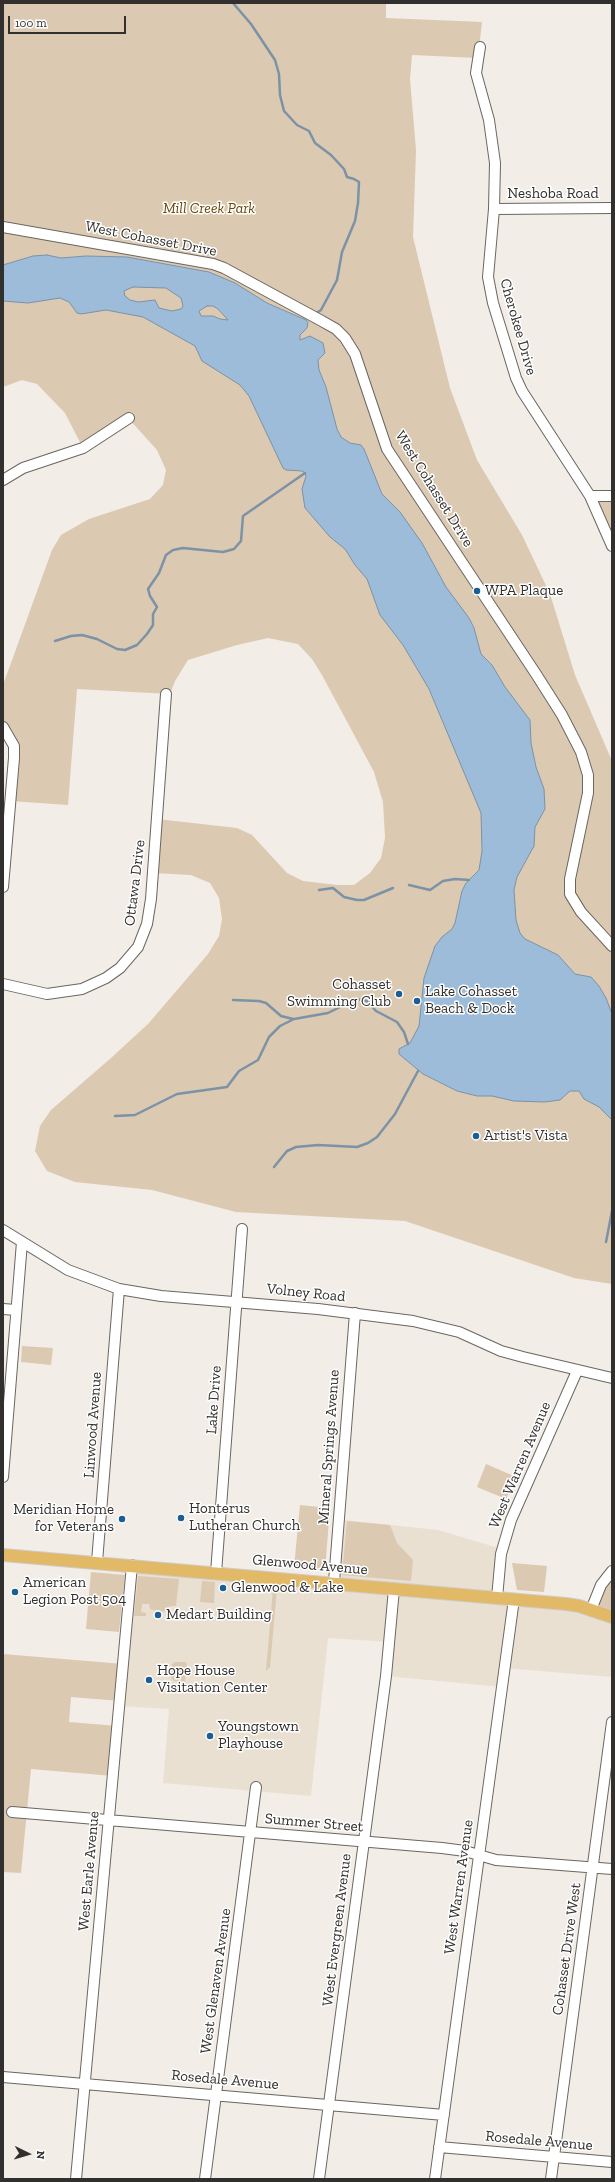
<!DOCTYPE html>
<style>
body{margin:0}
#map{position:relative;width:615px;height:2182px;overflow:hidden;background:#f2ede6;font-family:"Zilla Slab",serif}
canvas{display:block}
.frame{position:absolute;inset:0;border:4px solid #32302e;pointer-events:none}
.north{position:absolute;left:8px;top:2134px;width:40px;height:40px;-webkit-text-stroke:3px #fff;paint-order:stroke;rotate:95deg;font-size:11px;font-weight:700;line-height:16px;text-align:center;color:#32302e}
.north::after{content:'';display:block;margin:auto;width:14px;height:18px;background:#32302e;clip-path:polygon(50% 0,100% 100%,50% 72%,0 100%)}
.scale{position:absolute;left:8px;top:16px;width:118px;height:18px;box-sizing:border-box;border:2px solid #32302e;border-top:0;padding-left:5px;font-size:12px;line-height:14px;white-space:nowrap;color:#32302e;-webkit-text-stroke:3px #fff;paint-order:stroke}
</style>
<div id="map">
<canvas width="615" height="2182"></canvas>
<div class="frame"></div>
<div class="north">N</div>
<div class="scale">100 m</div>
</div>
<script>
const context = document.querySelector('canvas').getContext('2d');
context.lineJoin = 'round';
function fillPath(path, color) { context.fillStyle = color; context.fill(path, 'evenodd'); }
const shape = rows => new Path2D(rows.map(r => 'M' + r).join(''));
function trace(path, color, width, dash) { context.strokeStyle = color; context.lineWidth = width; context.lineCap = dash ? 'butt' : 'round'; context.setLineDash(dash || []); context.stroke(path); }
function drawText(font, color, halo, rows, align = 'center') {
  context.font = font + ' "Zilla Slab",serif'; context.lineWidth = 3; context.setLineDash([]); context.textBaseline = 'middle'; context.strokeStyle = halo; context.fillStyle = color; for (const [text, x, y, turn = 0] of rows) {
    context.save(); context.translate(x, y); context.rotate((+turn || 0) * Math.PI / 180); context.textAlign = isNaN(turn) ? turn : align; if (halo) context.strokeText(text, 0, 0); context.fillText(text, 0, 0); context.restore();
  }
}
fillPath(shape([
 [343,1520,438,1530,502,1549,497,1598,612,1617,612,1677,504,1668,502,1687,386,1676,389,1642,328,1638,311,1796,163,1783,169,1709,119,1706,132,1565,334,1582]
]), '#eae0d2');
fillPath(shape([
 [3,3,386,3,386,18,482,22,478,58,412,55,410,79,416,150,413,237,450,388,477,460,522,535,550,594,575,675,612,761,612,1284,574,1278,405,1221,236,1212,152,1190,75,1182,47,1171,35,1151,40,1126,51,1110,111,1058,148,1024,208,954,219,936,222,919,219,898,210,883,191,875,153,873,157,819,237,828,252,835,287,873,303,881,337,885,354,885,370,873,381,858,385,838,383,802,374,772,322,675,312,659,298,644,268,638,237,645,188,660,175,681,170,694,77,689,68,805,11,801,14,758,3,727,3,685,52,550,61,535,89,519,150,499,163,485,166,470,157,450,129,419,83,448,65,413,37,384,22,380,3,387],
 [590,496,612,496,612,546],
 [22,1346,53,1348,51,1365,21,1362],
 [486,1464,516,1477,506,1499,477,1487],
 [300,1505,330,1508,325,1570,294,1567],
 [347,1521,390,1525,397,1543,413,1560,411,1581,342,1575],
 [512,1563,547,1566,544,1592,517,1590],
 [612,1571,612,1617,591,1610],
 [91,1572,125,1575,119,1632,86,1629],
 [138,1576,179,1579,176,1606,170,1606,166,1612,153,1610,150,1609,149,1604,142,1604,141,1612,146,1613,146,1616,134,1616],
 [202,1581,215,1582,214,1603,200,1602],
 [273,1589,277,1589,270,1667,266,1671],
 [3,1654,123,1664,120,1701,71,1697,69,1722,117,1726,113,1776,31,1769,21,1873,3,1872],
 [175,1662,185,1662,187,1664,185,1682,174,1681,171,1678,172,1664]
]), '#dbc9b2');
const water = shape([
 [47,255,61,258,86,256,127,257,209,272,235,283,267,303,306,320,308,322,307,328,300,335,300,340,310,336,323,343,325,353,318,360,319,370,326,387,337,429,341,437,350,443,361,445,364,449,382,494,400,512,422,543,446,587,469,618,474,628,481,654,492,665,505,687,530,720,531,743,536,767,544,789,545,809,535,827,534,846,517,877,514,890,516,920,520,933,525,939,558,955,575,974,591,977,599,986,606,998,612,1014,612,1120,599,1107,584,1099,579,1091,570,1091,560,1100,545,1102,514,1101,492,1096,477,1096,457,1091,423,1074,399,1054,399,1049,410,1043,419,1026,424,978,435,946,442,937,452,929,455,923,462,891,466,883,479,870,482,851,481,813,429,689,403,645,380,615,367,579,355,565,345,549,330,537,305,508,302,489,306,476,305,473,302,471,286,470,283,468,249,396,240,385,202,361,195,346,143,317,106,310,81,314,77,313,69,302,60,298,28,303,3,301,3,265,33,256,47,255],
 [133,287,166,288,181,298,183,306,181,309,172,311,159,308,155,300,138,302,130,300,125,296,124,291,133,287],
 [207,306,213,306,218,309,228,320,220,319,213,316,201,316,199,311,207,306]
]);
fillPath(water, '#9cbcda');
trace(water, '#7c92a6', 1);
trace(shape([
 [233,3,251,24,275,60,279,74,280,95,284,111,297,125,309,131,315,143,331,155,344,169,347,177,354,179,359,182,358,203,355,221,342,252,337,280,321,310,315,314],
 [55,641,71,636,82,635,97,639,117,649,125,650,137,645,147,634,153,625,153,614,157,607,150,596,148,589,159,573,166,555,173,550,183,548,223,552,234,549,241,541,243,516,305,473],
 [409,885,430,890,443,881,455,879,469,880],
 [319,890,333,888,344,897,357,900,364,900,393,888],
 [233,1000,259,1001,266,1003,281,1016,293,1019],
 [115,1116,135,1115,177,1094,227,1087,239,1071,258,1060,269,1037,280,1026,294,1019,328,1013,356,999,367,1001,376,1011,397,1022,404,1032,408,1044],
 [274,1167,287,1151,296,1147,318,1145,357,1147,368,1143,377,1137,395,1114,418,1071],
 [606,1242,612,1211]
]), '#7c92a6', 2.5);
const minor = shape([
 [480,47,476,73,489,120,495,163,494,209,488,277,493,303,516,378,522,391,590,496,612,546],
 [494,209,612,208],
 [3,227,213,264,224,268,320,320,336,329,345,338,355,354,387,449,536,674,562,715,581,752,588,775,588,793,570,879,570,894,581,912,612,946],
 [3,480,23,468,83,448,129,418],
 [590,496,612,496],
 [3,727,14,746,14,758,3,887],
 [3,984,47,994,82,989,106,978,120,968,138,947,147,924,151,899,166,694],
 [3,1230,68,1270,119,1289,161,1296,318,1309,413,1321,459,1332,501,1351,523,1357,612,1378],
 [3,1309,16,1310],
 [3,1477,22,1242],
 [97,1562,119,1289],
 [216,1573,242,1229],
 [334,1582,355,1313],
 [497,1598,501,1554,511,1520,577,1371],
 [591,1610,601,1585,612,1571],
 [12,1812,442,1848,465,1851,496,1860,612,1869],
 [3,2077,444,2115],
 [439,2147,612,2162],
 [76,2179,132,1565],
 [205,2179,256,1787],
 [319,2179,386,1676,394,1589],
 [435,2179,514,1599],
 [551,2179,612,1722]
]);
const major = shape([
 [3,1555,566,1604,579,1606,612,1617]
]);
trace(minor, '#6a6660', 12);
trace(major, '#cecdcd', 14);
trace(minor, '#fff', 10);
trace(major, '#e2b967', 12);
for (const [x, y, r, color] of [
 [477,591,4,"#1a5e93"],
 [399,994,4,"#1a5e93"],
 [417,1001,4,"#1a5e93"],
 [476,1136,4,"#1a5e93"],
 [181,1518,4,"#1a5e93"],
 [122,1519,4,"#1a5e93"],
 [223,1588,4,"#1a5e93"],
 [15,1592,4,"#1a5e93"],
 [158,1615,4,"#1a5e93"],
 [149,1680,4,"#1a5e93"],
 [210,1736,4,"#1a5e93"]
]) { const dot = new Path2D(); dot.arc(x, y, r, 0, 2 * Math.PI); context.fillStyle = color; context.fill(dot); trace(dot, '#fff', 1.5); }
drawText('15px', '#32302e', '#fff', [
 ["Neshoba Road",553,194],
 ["West Cohasset Drive",151,239,11],
 ["Cherokee Drive",518,327,74],
 ["West Cohasset Drive",434,489,58],
 ["Ottawa Drive",135,883,-83],
 ["Volney Road",306,1293,6],
 ["Lake Drive",214,1400,-86],
 ["Linwood Avenue",93,1425,-86],
 ["Mineral Springs Avenue",329,1447,-86],
 ["West Warren Avenue",520,1465,-67],
 ["Glenwood Avenue",310,1565,5],
 ["Summer Street",314,1823,5],
 ["West Earle Avenue",89,1871,-85],
 ["West Warren Avenue",459,1887,-82],
 ["West Evergreen Avenue",337,1930,-83],
 ["Cohasset Drive West",567,1949,-82],
 ["West Glenaven Avenue",216,1981,-82],
 ["Rosedale Avenue",225,2080,5],
 ["Rosedale Avenue",539,2141,5]
]);
drawText('italic 15px', '#694607', '#fff', [
 ["Mill Creek Park",209,209]
]);
drawText('15px', '#32302e', '#fff', [
 ["WPA Plaque",485,591],
 ["Cohasset",391,985,"right"],
 ["Swimming Club",391,1002,"right"],
 ["Lake Cohasset",425,992],
 ["Beach & Dock",425,1009],
 ["Artist's Vista",484,1136],
 ["Honterus",189,1509],
 ["Lutheran Church",189,1526],
 ["Meridian Home",114,1510,"right"],
 ["for Veterans",114,1527,"right"],
 ["American",23,1583],
 ["Legion Post 504",23,1600],
 ["Glenwood & Lake",231,1588],
 ["Medart Building",166,1615],
 ["Hope House",157,1671],
 ["Visitation Center",157,1688],
 ["Youngstown",218,1727],
 ["Playhouse",218,1744]
], 'left');
</script>
